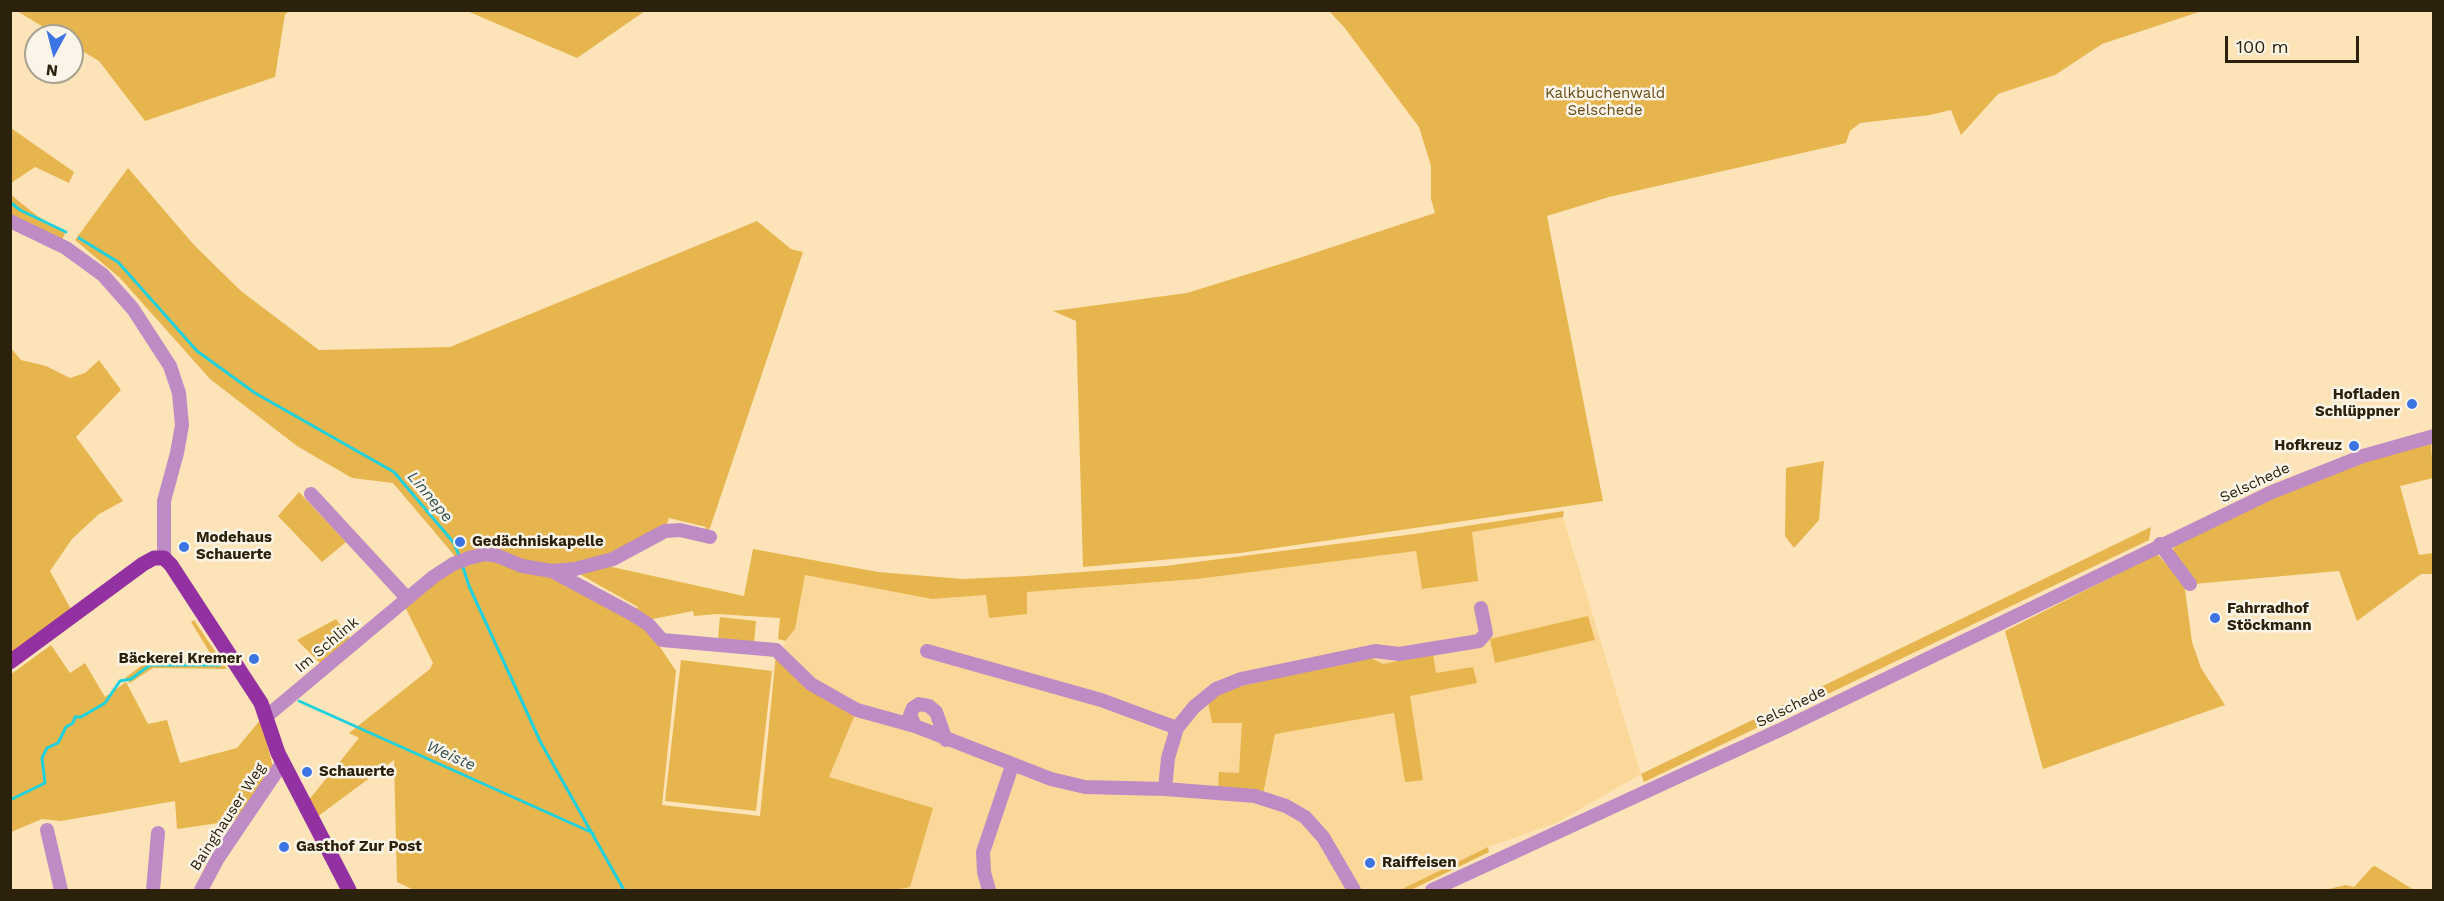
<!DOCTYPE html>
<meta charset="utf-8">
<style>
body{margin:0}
#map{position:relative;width:2444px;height:901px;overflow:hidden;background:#fde4b8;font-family:"Work Sans",sans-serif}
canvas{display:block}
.frame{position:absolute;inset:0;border:12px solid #2c210a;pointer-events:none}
.north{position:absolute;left:24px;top:24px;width:60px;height:60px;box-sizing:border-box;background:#faf4e9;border:2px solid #a8a090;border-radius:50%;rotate:187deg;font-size:16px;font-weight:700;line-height:24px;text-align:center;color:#2c210a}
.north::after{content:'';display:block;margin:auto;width:21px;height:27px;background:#3c74e3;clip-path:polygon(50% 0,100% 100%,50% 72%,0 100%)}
.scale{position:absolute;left:2225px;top:36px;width:134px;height:27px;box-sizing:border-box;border:3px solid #2c210a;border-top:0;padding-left:8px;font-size:18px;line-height:21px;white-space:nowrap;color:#2c210a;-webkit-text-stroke:4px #faf4e9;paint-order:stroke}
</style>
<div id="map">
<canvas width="2444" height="901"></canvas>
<div class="frame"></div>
<div class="north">N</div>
<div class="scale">100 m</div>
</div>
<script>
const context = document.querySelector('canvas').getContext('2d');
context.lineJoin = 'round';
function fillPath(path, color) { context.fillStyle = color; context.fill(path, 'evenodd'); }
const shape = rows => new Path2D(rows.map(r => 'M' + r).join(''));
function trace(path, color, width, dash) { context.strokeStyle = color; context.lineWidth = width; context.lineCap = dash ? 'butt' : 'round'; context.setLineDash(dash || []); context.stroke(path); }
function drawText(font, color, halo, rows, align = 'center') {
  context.font = font + ' "Work Sans",sans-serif'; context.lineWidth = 5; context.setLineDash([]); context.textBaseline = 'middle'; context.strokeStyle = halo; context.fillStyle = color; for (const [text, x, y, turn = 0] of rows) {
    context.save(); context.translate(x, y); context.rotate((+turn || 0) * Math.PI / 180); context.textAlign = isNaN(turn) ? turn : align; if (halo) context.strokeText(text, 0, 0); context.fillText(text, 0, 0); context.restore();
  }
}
fillPath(shape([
 [1563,517,1641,774,1556,823,1488,847,1400,890,896,890,910,887,829,777,856,712,815,683,784,649,785,641,795,629,805,575,932,599,986,595,989,618,1027,592,1197,579,1416,551,1423,589,1471,532]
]), '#fbd899');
fillPath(shape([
 [17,11,290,11,285,14,275,77,145,121,99,61,72,45,72,36,58,36],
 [467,11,645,11,577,58],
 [1329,11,2202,11,2102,44,2055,75,1998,94,1961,135,1951,110,1930,115,1860,123,1850,131,1846,143,1609,197,1547,216,1603,501,1240,553,1083,567,1076,321,1053,311,1187,293,1290,261,1435,213,1431,199,1431,166,1419,127,1344,27],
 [11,128,74,172,69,183,35,167,11,183],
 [128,168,194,245,241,291,319,350,450,347,757,221,791,249,803,252,710,528,704,533,706,527,669,518,667,524,623,552,558,568,504,556,453,562,454,555,393,483,352,478,297,446,210,379,120,278,75,240],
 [10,194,36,215,65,233,62,240,11,215],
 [10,347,21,360,46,366,70,378,85,373,99,360,121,390,76,437,123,501,99,514,72,539,50,571,72,611,10,655],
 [2431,442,2433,478,2400,486,2419,555,2433,553,2433,574,2421,574,2357,621,2339,571,2194,584,2172,553,2176,541,2322,476,2369,459],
 [1824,461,1819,520,1794,548,1785,536,1786,468],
 [299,492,346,542,322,562,278,516],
 [1564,511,1563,517,1472,532,1478,581,1422,589,1416,551,1197,579,1027,592,1027,614,989,618,986,595,932,599,805,575,795,629,785,641,778,639,780,618,717,614,694,616,693,611,648,620,634,612,638,607,581,575,603,565,744,596,753,549,878,572,963,579,1026,576,1165,566,1414,534],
 [2151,527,2149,540,1644,782,1641,774],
 [2157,554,2184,582,2192,642,2201,668,2225,705,2043,769,2005,631],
 [483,558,547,573,646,626,676,671,662,805,760,816,776,654,856,712,829,777,933,808,910,887,896,890,414,890,397,882,394,760,317,817,308,801,359,738,349,733,430,669,433,663,404,605,454,566],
 [1588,616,1595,640,1495,663,1490,639],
 [720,617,756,621,754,643,718,639],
 [336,619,352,641,323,666,297,640],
 [194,620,227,669,153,668,130,683,125,678,145,663,215,661,191,622],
 [51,645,70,673,85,663,105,697,126,682,148,724,167,720,180,763,237,748,261,719,273,767,240,820,177,829,175,801,61,821,42,819,11,832,10,675],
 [1433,654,1436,673,1473,667,1477,683,1410,696,1423,780,1405,782,1394,713,1275,734,1263,794,1218,788,1219,772,1239,773,1242,723,1212,723,1208,702,1220,691,1369,657,1383,664],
 [681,660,772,671,756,811,665,801],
 [1488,847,1489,852,1411,890,1400,890],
 [2375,866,2414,890,2325,890,2345,885,2354,887,2372,867]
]), '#e7b54e');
trace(shape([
 [10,202,20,210,66,232],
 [79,238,118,262,197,351,255,393,394,472,454,543,460,558],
 [462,564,469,586,541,743,624,890],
 [299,701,593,833],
 [10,800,45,783,42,758,47,748,58,743,66,727,73,723,75,717,81,717,105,703,120,681,131,679,150,665,220,665]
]), '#1fd1dd', 3);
trace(shape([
 [10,221,66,248,103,275,133,309,170,366,179,393,182,425,177,453,164,501,164,558],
 [311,494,407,598],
 [2160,544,2190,584],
 [552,571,634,615,649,625,662,640,776,650,811,684,857,710,915,726,1051,779,1085,787,1165,789,1255,796,1286,806,1305,817,1323,837,1354,890],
 [927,651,1101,700,1177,728],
 [267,716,433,577,453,564,469,558,485,554,498,556,522,566,552,571,575,569,613,559,665,531,680,530,710,537],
 [915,726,910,715,913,708,919,704,929,706,936,712,946,740],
 [1165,789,1168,758,1177,728,1194,707,1216,689,1241,679,1375,651,1399,654,1479,641,1486,633,1481,608],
 [47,830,61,890],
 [153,890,158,833],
 [201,890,218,858,283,762],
 [989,890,984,872,983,852,1012,766],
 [1432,890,1782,729,2272,492,2363,456,2434,436]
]), '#be8bc4', 14);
trace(shape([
 [10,662,143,564,154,558,164,558,171,565,261,703,278,753,349,890]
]), '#9431a2', 15);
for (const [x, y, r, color] of [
 [2412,404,6,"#3c74e3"],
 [2354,446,6,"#3c74e3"],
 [460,542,6,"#3c74e3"],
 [184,547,6,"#3c74e3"],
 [2215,618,6,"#3c74e3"],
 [254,659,6,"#3c74e3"],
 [307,772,6,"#3c74e3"],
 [284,847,6,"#3c74e3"],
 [1370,863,6,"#3c74e3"]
]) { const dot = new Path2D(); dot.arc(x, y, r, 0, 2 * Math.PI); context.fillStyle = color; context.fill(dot); trace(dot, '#faf4e9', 2); }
drawText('15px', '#674d18', '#faf4e9', [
 ["Kalkbuchenwald",1605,94],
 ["Selschede",1605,111]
]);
drawText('bold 15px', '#2c210a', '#faf4e9', [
 ["Hofladen",2400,395,"right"],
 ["Schlüppner",2400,412,"right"],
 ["Hofkreuz",2342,446,"right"],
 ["Modehaus",196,538],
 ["Schauerte",196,555],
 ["Gedächniskapelle",472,542],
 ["Fahrradhof",2227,609],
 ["Stöckmann",2227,626],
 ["Bäckerei Kremer",242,659,"right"],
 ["Schauerte",319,772],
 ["Gasthof Zur Post",296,847],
 ["Raiffeisen",1382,863]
], 'left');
drawText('15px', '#2c210a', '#faf4e9', [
 ["Selschede",2255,483,-25],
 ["Im Schlink",327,645,-40],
 ["Selschede",1791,707,-26],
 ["Bainghauser Weg",228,817,-57]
]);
drawText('italic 16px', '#335356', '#faf4e9', [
 ["Linnepe",430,497,50],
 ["Weiste",451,756,24]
]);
</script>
